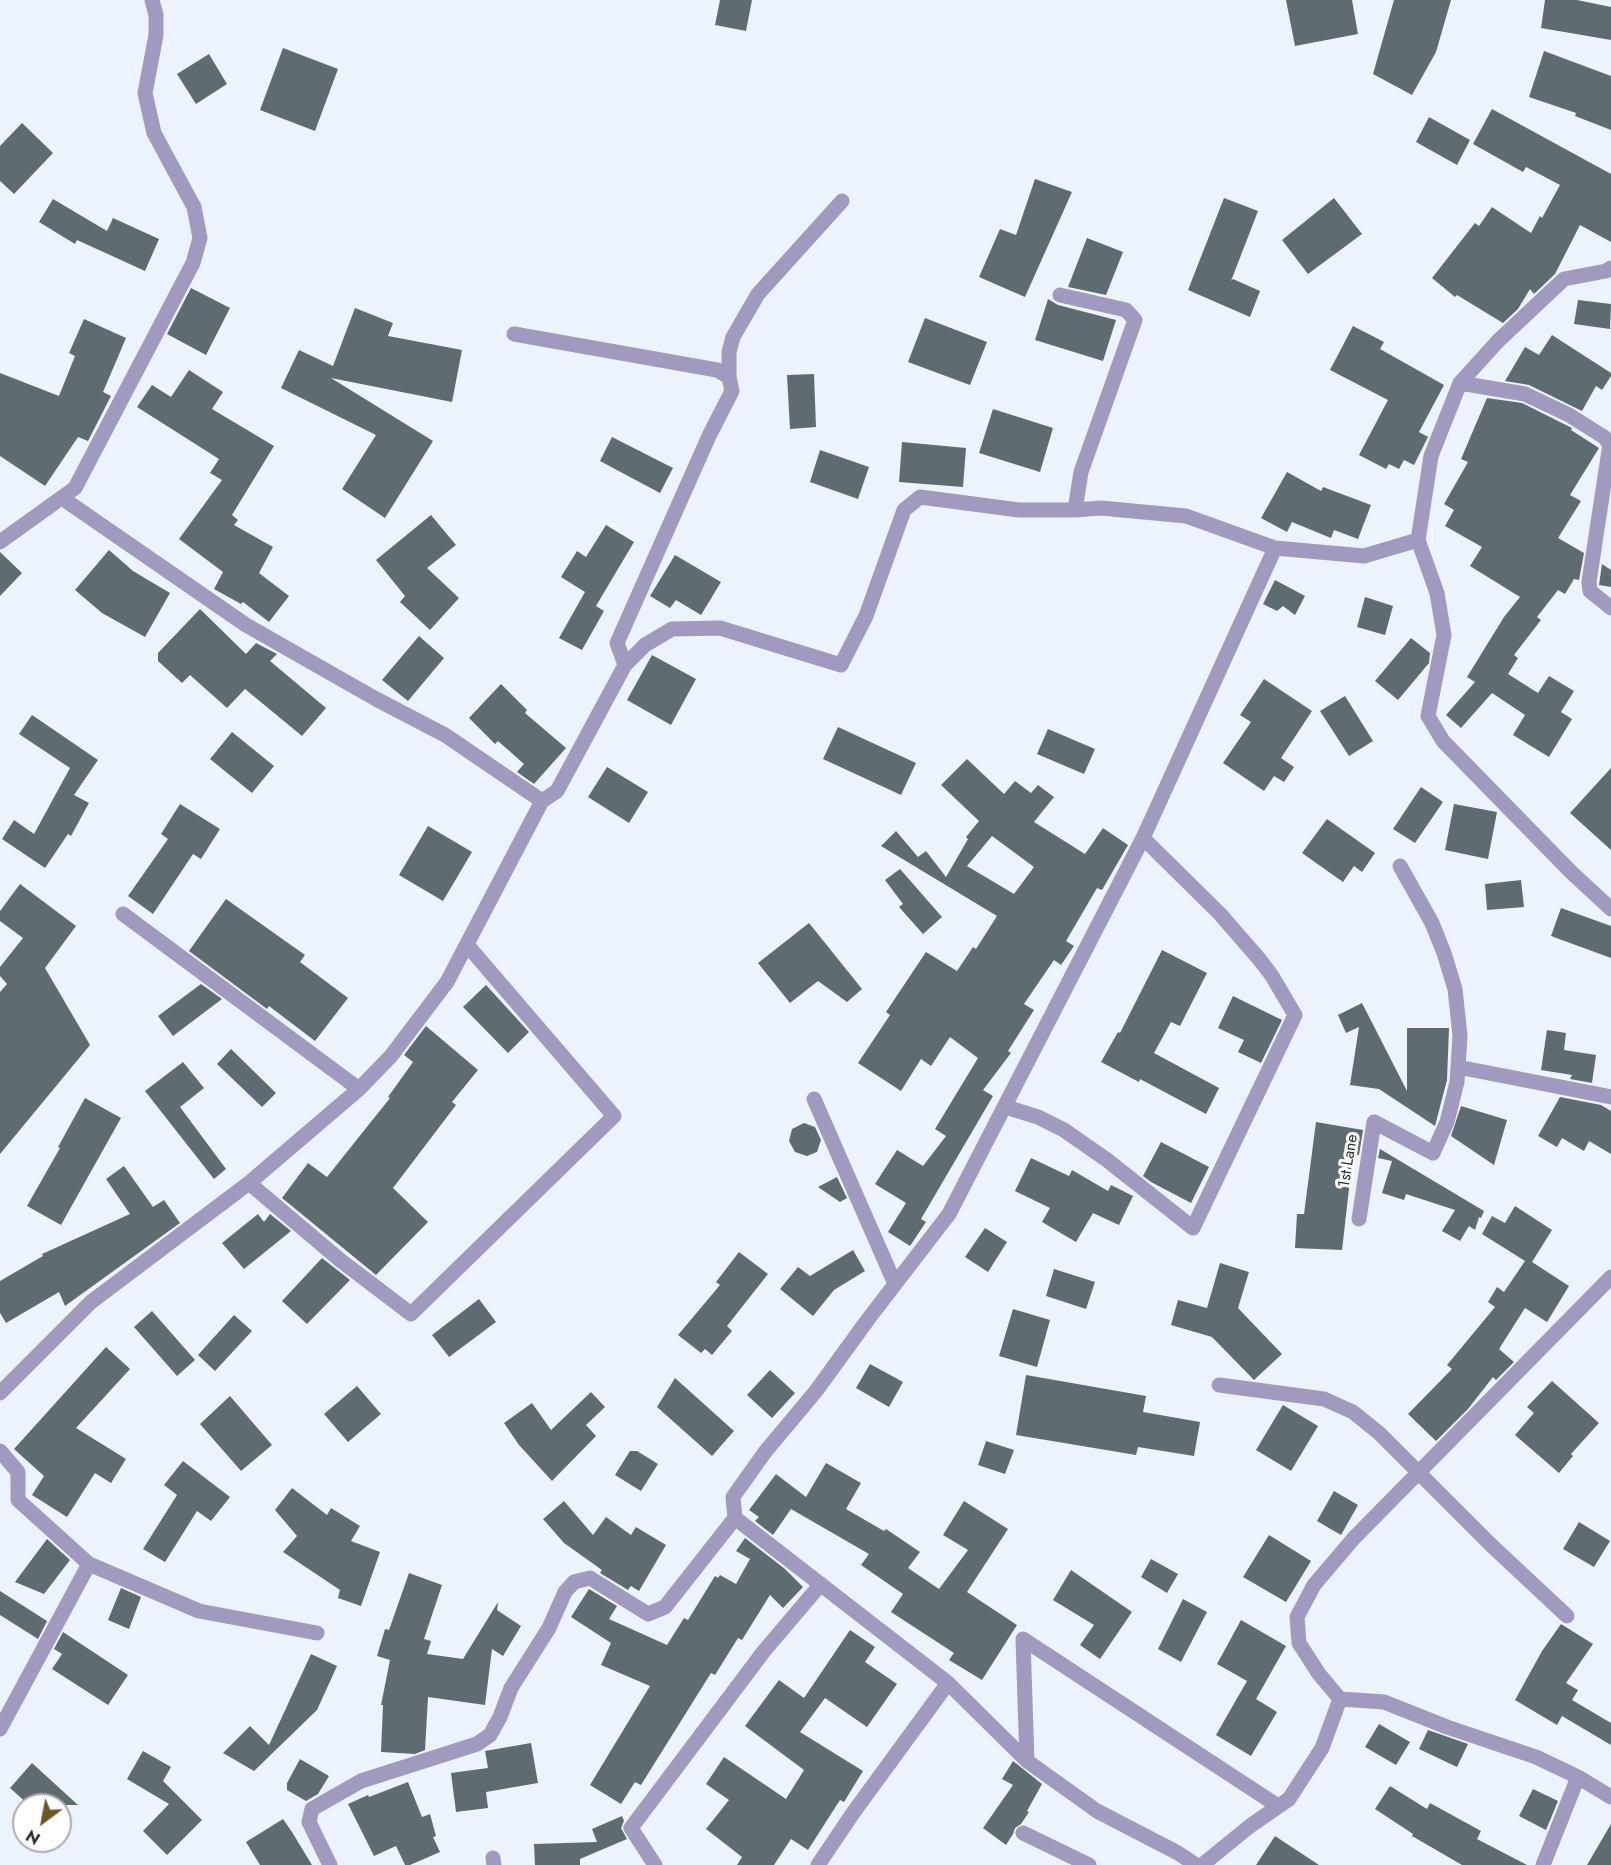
<!DOCTYPE html>
<style>
body{margin:0}
#map{position:relative;width:1611px;height:1865px;overflow:hidden;background:#ecf3fd;font-family:Jost,sans-serif}
canvas{display:block}
.north{position:absolute;left:12px;top:1793px;width:60px;height:60px;box-sizing:border-box;background:#fff;border:2px solid #a9aaac;border-radius:50%;rotate:212deg;font-size:16px;font-weight:700;line-height:24px;text-align:center;color:#282b30}
.north::after{content:'';display:block;margin:auto;width:21px;height:27px;background:#6f5627;clip-path:polygon(50% 0,100% 100%,50% 72%,0 100%)}
</style>
<div id="map">
<canvas width="1611" height="1865"></canvas>
<div class="north">N</div>
</div>
<script>
const context = document.querySelector('canvas').getContext('2d');
context.lineJoin = 'round';
function fillPath(path, color) { context.fillStyle = color; context.fill(path, 'evenodd'); }
const shape = rows => new Path2D(rows.map(r => 'M' + r).join(''));
function trace(path, color, width, dash) { context.strokeStyle = color; context.lineWidth = width; context.lineCap = dash ? 'butt' : 'round'; context.setLineDash(dash || []); context.stroke(path); }
function drawText(font, color, halo, rows, align = 'center') {
  context.font = font + ' Jost,sans-serif'; context.lineWidth = 6; context.setLineDash([]); context.textBaseline = 'middle'; context.strokeStyle = halo; context.fillStyle = color; for (const [text, x, y, turn = 0] of rows) {
    context.save(); context.translate(x, y); context.rotate((+turn || 0) * Math.PI / 180); context.textAlign = isNaN(turn) ? turn : align; if (halo) context.strokeText(text, 0, 0); context.fillText(text, 0, 0); context.restore();
  }
}
fillPath(shape([
 [720,0,752,0,746,31,715,25],
 [1286,0,1352,0,1358,34,1295,46],
 [1394,0,1451,0,1436,52,1412,95,1373,74],
 [1545,0,1577,0,1611,7,1611,40,1541,28],
 [283,48,338,69,315,131,260,110],
 [1544,51,1611,76,1611,130,1575,116,1576,113,1529,97],
 [209,54,227,84,196,104,177,74],
 [1492,109,1611,174,1611,242,1580,225,1555,274,1534,294,1530,289,1518,309,1503,323,1457,295,1455,297,1432,278,1475,223,1479,226,1492,207,1531,233,1540,216,1542,218,1560,185,1526,167,1523,172,1473,144],
 [1429,117,1470,140,1457,165,1416,142],
 [22,123,53,153,14,194,0,181,0,146],
 [1035,179,1072,192,1025,297,979,277,1000,229,1016,235],
 [1224,198,1258,211,1231,281,1233,279,1260,291,1250,317,1188,290],
 [1334,198,1362,234,1308,274,1282,240],
 [53,199,107,231,113,218,159,239,145,271,77,240,75,244,39,222],
 [1087,238,1123,252,1106,295,1068,287],
 [191,288,230,308,206,355,167,334],
 [1048,299,1058,305,1116,320,1103,361,1035,340],
 [1578,300,1611,304,1610,329,1574,324],
 [355,308,393,323,388,336,462,350,452,402,331,378,433,441,385,518,342,489,376,435,281,388,299,350,333,366],
 [925,318,987,342,970,385,908,362],
 [84,319,126,338,103,392,111,396,88,441,78,437,45,486,0,456,0,373,59,396,75,356,69,353],
 [1353,326,1384,342,1380,349,1444,385,1419,432,1428,437,1414,465,1404,460,1399,469,1389,464,1386,469,1359,455,1388,400,1330,370],
 [1552,335,1611,373,1611,376,1602,390,1596,386,1582,411,1529,385,1505,381,1525,347,1539,355],
 [189,370,223,392,212,409,274,446,232,515,238,520,234,525,273,547,259,573,289,596,269,622,243,602,241,604,214,589,223,572,179,539,222,480,210,473,219,459,137,407,152,385,171,397],
 [814,374,816,427,790,429,787,375],
 [1487,398,1522,403,1572,428,1571,430,1599,448,1570,495,1581,501,1558,538,1584,553,1579,580,1574,579,1565,594,1558,590,1537,617,1541,620,1514,655,1518,658,1508,674,1538,693,1549,676,1574,691,1561,712,1572,719,1549,757,1513,735,1525,715,1492,693,1461,728,1446,715,1475,682,1467,677,1504,617,1520,597,1470,566,1482,547,1445,526,1454,510,1444,504,1468,462,1461,459],
 [993,409,1053,428,1040,472,979,453],
 [612,437,673,468,660,493,600,461],
 [902,442,966,448,963,487,899,482],
 [820,450,869,467,858,499,810,482],
 [1287,472,1321,491,1323,487,1371,505,1358,539,1334,530,1331,538,1292,522,1287,532,1261,518],
 [431,515,456,545,427,568,459,598,430,630,400,602,405,596,376,560],
 [606,525,634,542,596,606,604,611,582,650,559,638,585,592,561,577,577,551,586,557],
 [109,550,133,571,170,593,145,637,102,613,75,590],
 [0,552,22,573,0,596],
 [675,555,721,582,701,615,676,600,670,608,650,596],
 [1602,564,1611,570,1611,587,1599,585],
 [1275,580,1305,596,1295,615,1283,606,1277,611,1263,604],
 [1365,597,1393,606,1385,635,1357,627],
 [200,609,246,654,256,643,277,654,270,661,326,708,302,736,245,689,227,708,190,675,182,683,158,661,158,653],
 [419,636,444,658,408,701,382,680],
 [1411,638,1430,653,1429,663,1398,700,1375,681],
 [652,655,696,679,671,725,627,700],
 [1264,679,1312,711,1281,758,1294,767,1284,782,1274,776,1264,791,1223,763,1251,722,1240,715],
 [501,684,527,710,525,713,566,748,534,784,517,772,524,764,498,741,495,744,469,718],
 [1345,696,1373,741,1349,756,1320,711],
 [32,715,98,760,74,795,89,803,71,836,68,834,45,868,2,839,14,820,34,834,70,768,19,734],
 [838,727,916,763,901,795,823,759],
 [1048,729,1095,749,1084,774,1037,754],
 [232,732,274,766,252,793,210,759],
 [967,759,1004,794,1015,781,1031,793,1038,785,1054,797,1034,822,1085,854,1103,828,1128,845,1102,890,1097,888,1066,941,1074,946,1061,965,1054,960,1024,1004,1034,1010,1008,1051,1011,1053,983,1090,993,1096,921,1219,926,1222,910,1246,888,1232,906,1203,875,1184,897,1150,923,1166,946,1136,935,1129,978,1058,950,1037,931,1066,921,1059,901,1091,858,1063,890,1015,886,1012,926,952,957,971,973,947,976,949,997,916,881,846,896,831,918,857,926,851,946,877,968,839,966,837,979,821,941,785],
 [992,836,1034,867,1014,894,967,866],
 [607,767,648,792,629,823,588,797],
 [1611,768,1611,850,1570,813],
 [1421,787,1443,802,1415,843,1393,829],
 [180,804,220,829,201,859,193,854,153,914,128,896,168,839,161,834],
 [1454,804,1497,812,1488,859,1445,850],
 [1327,819,1375,853,1362,872,1354,866,1343,882,1302,853],
 [428,826,472,852,443,901,399,875],
 [900,869,942,917,923,934,899,907,903,904,885,880],
 [1521,880,1524,907,1487,910,1485,884],
 [20,884,76,926,45,968,90,1045,0,1154,0,992,7,984,0,976,0,967,23,938,0,921,0,911],
 [226,899,305,955,300,962,348,998,315,1041,269,1006,267,1009,189,951],
 [1561,908,1611,926,1611,958,1551,936],
 [809,923,862,989,847,1002,818,981,790,1003,758,963],
 [1162,950,1207,973,1180,1026,1171,1022,1154,1053,1219,1088,1206,1114,1140,1079,1139,1082,1101,1062,1118,1032,1120,1033],
 [201,984,222,999,173,1036,158,1016],
 [486,985,529,1032,508,1053,463,1007],
 [1233,996,1282,1020,1261,1063,1238,1052,1244,1040,1218,1028],
 [1362,1003,1407,1091,1407,1028,1449,1028,1447,1080,1435,1126,1379,1089,1350,1085,1359,1027,1346,1033,1338,1015],
 [426,1026,478,1070,452,1102,456,1105,393,1188,428,1222,376,1275,282,1198,308,1163,327,1177,390,1098,388,1097,413,1062,404,1055],
 [1547,1030,1566,1033,1564,1050,1596,1055,1592,1083,1570,1079,1572,1075,1541,1070],
 [231,1049,276,1093,262,1107,217,1064],
 [183,1062,204,1088,180,1107,226,1169,214,1179,145,1091],
 [1560,1097,1601,1105,1611,1111,1611,1154,1589,1141,1584,1151,1562,1138,1557,1147,1538,1136],
 [85,1098,121,1118,61,1225,27,1206,60,1148,58,1147],
 [1461,1106,1507,1120,1494,1165,1451,1136],
 [1316,1122,1363,1130,1359,1155,1353,1154,1342,1250,1295,1248,1297,1214,1304,1214],
 [804,1123,815,1127,821,1140,817,1152,807,1156,795,1152,789,1141,792,1129],
 [1161,1142,1209,1167,1191,1203,1151,1182,1143,1176],
 [1380,1149,1484,1211,1481,1218,1479,1217,1475,1230,1469,1226,1460,1241,1442,1231,1455,1210,1406,1194,1404,1200,1382,1193,1392,1161,1378,1158],
 [1031,1158,1069,1176,1072,1170,1108,1191,1111,1185,1133,1196,1119,1225,1093,1213,1076,1242,1042,1222,1050,1208,1015,1191],
 [124,1166,153,1207,164,1200,180,1223,65,1306,59,1292,6,1323,0,1313,0,1281,43,1256,42,1254,130,1214,106,1179],
 [837,1177,847,1198,840,1202,818,1187],
 [1515,1206,1552,1230,1532,1262,1569,1286,1547,1322,1525,1308,1499,1349,1514,1362,1496,1380,1493,1377,1468,1409,1436,1441,1408,1414,1452,1369,1447,1365,1495,1307,1488,1302,1497,1287,1504,1292,1525,1261,1482,1234,1492,1216,1505,1223],
 [258,1214,264,1222,270,1214,291,1231,244,1269,222,1243],
 [985,1228,1007,1242,988,1272,965,1257],
 [853,1250,865,1271,834,1290,813,1316,780,1289,798,1267,810,1276],
 [739,1252,768,1274,727,1326,732,1331,712,1355,705,1349,701,1353,678,1335,720,1285,716,1282],
 [322,1258,350,1280,307,1324,282,1301],
 [1220,1263,1249,1272,1238,1308,1282,1354,1254,1380,1212,1337,1171,1325,1178,1300,1207,1308],
 [1054,1269,1095,1282,1086,1309,1046,1296],
 [479,1299,496,1322,449,1357,432,1335],
 [1013,1309,1050,1320,1037,1367,999,1356],
 [152,1311,195,1360,177,1376,134,1327],
 [234,1315,252,1331,215,1371,198,1355],
 [106,1347,130,1369,76,1428,126,1459,111,1483,95,1473,67,1517,32,1495,44,1476,14,1449],
 [870,1364,903,1382,889,1407,856,1388],
 [770,1370,795,1393,772,1418,747,1395],
 [1026,1375,1146,1396,1143,1412,1200,1422,1194,1456,1138,1447,1136,1455,1016,1435],
 [675,1378,734,1431,712,1456,657,1407],
 [1552,1381,1599,1423,1571,1454,1573,1456,1559,1473,1515,1435,1534,1413,1527,1407],
 [357,1386,381,1414,348,1442,324,1414],
 [591,1392,605,1407,586,1425,596,1436,552,1481,519,1445,504,1423,532,1403,551,1430],
 [230,1396,272,1445,241,1471,200,1424],
 [1283,1405,1318,1426,1291,1471,1256,1450],
 [986,1441,1014,1450,1005,1474,978,1465],
 [630,1451,637,1451,658,1464,641,1491,615,1475],
 [183,1461,230,1497,211,1521,197,1511,165,1562,143,1549,177,1495,164,1485],
 [826,1463,861,1483,846,1509,884,1531,886,1529,920,1552,908,1568,939,1589,968,1550,943,1535,964,1501,1008,1529,967,1592,1017,1625,982,1680,949,1660,954,1653,891,1612,903,1594,861,1565,869,1554,791,1509,773,1535,755,1521,759,1517,749,1510,776,1474,806,1497],
 [292,1488,327,1515,331,1508,360,1526,351,1541,380,1552,361,1606,338,1598,340,1590,283,1552,297,1536,275,1510],
 [1334,1491,1358,1505,1341,1535,1317,1521],
 [564,1501,593,1535,606,1517,631,1535,636,1527,666,1545,639,1591,631,1586,628,1590,600,1573,602,1570,564,1543,543,1519],
 [1579,1522,1610,1541,1594,1567,1563,1549],
 [1269,1535,1311,1561,1286,1602,1243,1577],
 [745,1538,785,1569,803,1587,783,1608,770,1595,742,1640,738,1638,715,1675,711,1673,641,1785,635,1782,621,1804,590,1785,650,1686,601,1665,611,1643,571,1617,589,1589,617,1606,609,1619,667,1645,684,1618,688,1620,715,1576,718,1578,720,1575,736,1584,750,1559,736,1551],
 [47,1539,70,1560,44,1594,15,1582],
 [1151,1559,1178,1574,1167,1593,1141,1577],
 [1071,1570,1132,1612,1100,1659,1080,1645,1094,1625,1053,1600],
 [409,1573,442,1585,424,1639,431,1641,427,1654,463,1659,498,1602,497,1610,521,1626,503,1656,492,1649,485,1705,428,1697,425,1750,415,1754,381,1752,383,1705,381,1705,390,1660,377,1656,385,1629,389,1630],
 [121,1588,141,1597,129,1629,108,1620],
 [0,1591,47,1621,38,1639,0,1615],
 [1183,1599,1207,1612,1181,1662,1158,1649],
 [1241,1620,1286,1646,1256,1699,1277,1712,1251,1756,1216,1735,1247,1681,1217,1664],
 [1561,1624,1593,1644,1566,1683,1578,1690,1572,1700,1611,1723,1611,1745,1562,1716,1557,1725,1515,1700,1542,1651],
 [850,1630,875,1647,865,1662,897,1684,867,1727,825,1698,800,1732,863,1771,844,1802,840,1800,808,1850,791,1839,774,1865,737,1865,742,1857,706,1829,729,1800,706,1784,724,1757,786,1799,804,1770,745,1726,779,1680,804,1698],
 [63,1632,128,1675,108,1705,52,1669,62,1654,54,1649],
 [311,1654,337,1666,317,1710,254,1771,223,1753,250,1726,269,1745],
 [1379,1724,1410,1742,1396,1765,1365,1747],
 [1428,1730,1468,1744,1457,1767,1419,1749],
 [531,1743,538,1783,486,1792,488,1808,456,1812,451,1773,488,1768,485,1751],
 [143,1751,171,1767,163,1781,202,1820,167,1855,143,1831,169,1804,127,1779],
 [300,1759,329,1776,318,1794,306,1801,287,1790,287,1783],
 [1013,1761,1042,1784,1027,1811,1029,1812,1021,1824,1015,1828,1013,1834,1006,1845,983,1828,1013,1785,1002,1779],
 [32,1763,78,1805,29,1805,10,1788],
 [408,1782,422,1817,430,1814,436,1836,433,1837,440,1852,410,1865,405,1865,396,1846,374,1856,348,1804,368,1795,369,1797],
 [1390,1786,1427,1809,1430,1803,1481,1831,1477,1839,1527,1865,1462,1865,1412,1836,1413,1834,1375,1809],
 [1533,1789,1558,1801,1546,1830,1519,1816],
 [622,1816,624,1821,621,1828,627,1839,580,1859,580,1865,535,1865,534,1844,597,1842,592,1829],
 [283,1819,292,1832,312,1865,260,1865,246,1842],
 [1611,1824,1611,1865,1587,1865],
 [1275,1836,1319,1865,1256,1865]
]), '#5e6c72');
trace(shape([
 [1611,268,1606,271,1564,279,1498,341,1460,383,1431,456,1418,540,1437,593,1444,635,1428,716,1443,741,1571,872,1611,909],
 [1060,295,1126,310,1135,320,1081,472,1075,510],
 [729,377,729,352,733,337,758,294,842,201],
 [1460,383,1525,394,1569,415,1604,437,1610,444,1589,582,1590,591,1611,608],
 [62,498,246,625,376,699,445,735,542,801],
 [0,542,75,488,193,263,200,238,194,207,154,133,145,93,156,35,156,15,152,0],
 [625,665,645,645,672,629,720,628,841,665,866,616,904,510,920,497,1019,510,1075,510,1101,508,1186,516,1275,548],
 [123,914,359,1089],
 [1458,1067,1611,1097],
 [814,1099,895,1284],
 [1009,1108,1038,1117,1064,1130,1107,1160,1193,1228,1295,1015,1272,976,1260,960,1220,914,1143,838],
 [249,1183,340,1260,411,1314,614,1116,468,946],
 [1359,1219,1374,1122,1433,1153,1447,1122,1457,1082,1460,1036,1455,989,1444,953,1432,923,1400,866],
 [1611,1277,1354,1538,1314,1585,1297,1617,1299,1643,1319,1674,1340,1699,1384,1702,1447,1727,1536,1757,1578,1777,1611,1797],
 [1219,1385,1324,1399,1353,1412,1379,1433,1491,1545,1567,1616],
 [0,1393,91,1302,249,1183,359,1089,391,1056,447,982,542,801,557,791,625,665,617,643,709,436,732,391,729,377,717,370,514,334],
 [0,1451,18,1472,18,1500,89,1564,0,1729],
 [89,1564,199,1611,317,1633],
 [1027,1761,1023,1639,1278,1806],
 [1023,1833,1089,1865],
 [493,1858,494,1865],
 [330,1865,309,1822,312,1809,361,1781,477,1744,490,1735,500,1717,511,1688,549,1628,565,1592,574,1582,590,1578,648,1614,665,1607,735,1518],
 [655,1865,631,1828,764,1651,821,1584],
 [818,1865,853,1813,948,1683],
 [1196,1865,1178,1853,1097,1811,1027,1761,948,1683,735,1518,733,1497,765,1452,816,1391,869,1318,949,1214,1143,838,1275,548,1364,556,1418,540],
 [1202,1865,1250,1826,1289,1799,1322,1748,1340,1699],
 [1543,1865,1578,1777]
]), '#9f9abe', 15);
drawText('16px', '#282b30', '#fff', [
 ["1st Lane",1349,1161,-81]
]);
</script>
